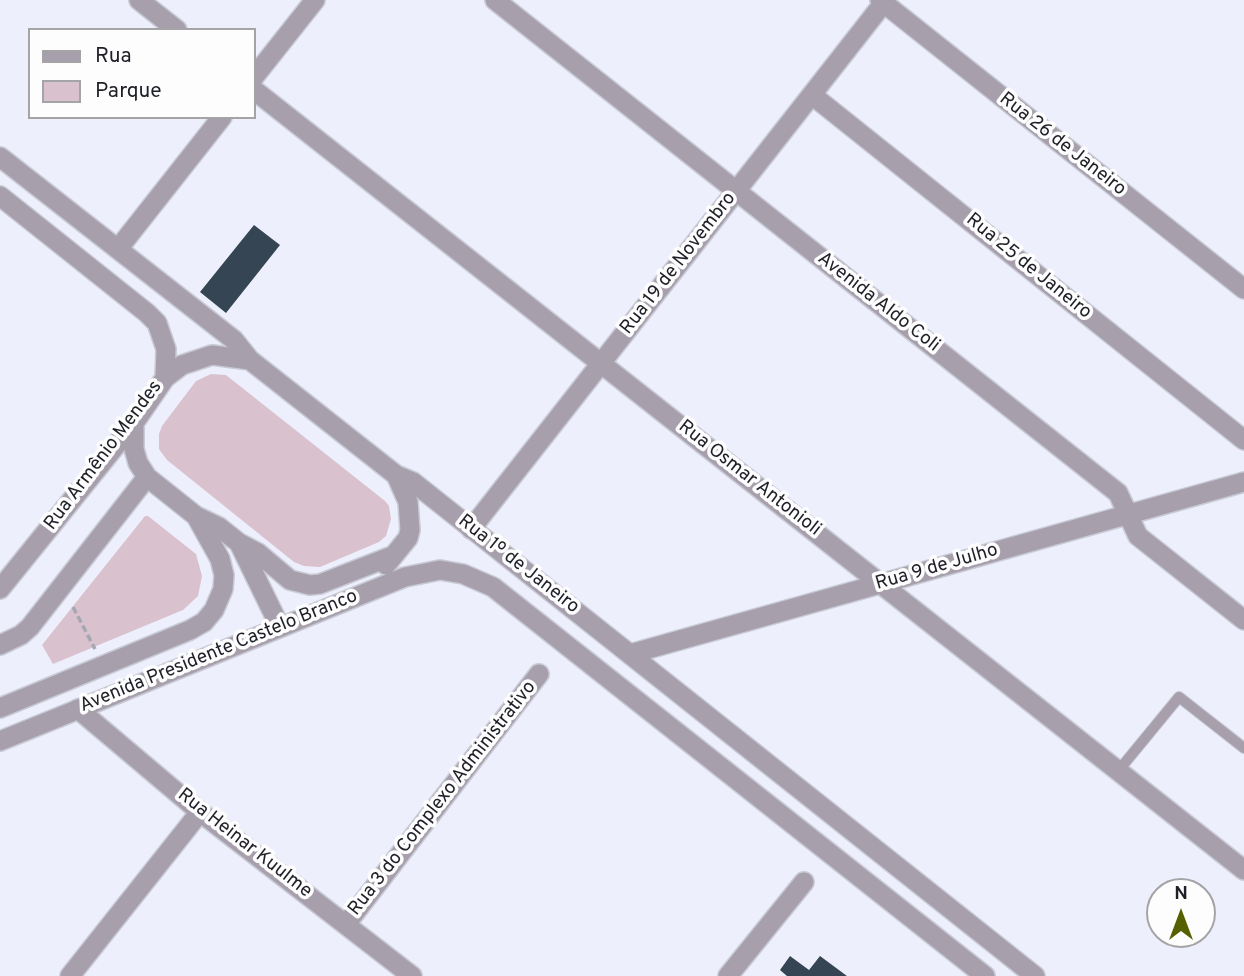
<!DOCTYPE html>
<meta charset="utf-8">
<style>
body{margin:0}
#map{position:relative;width:1244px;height:976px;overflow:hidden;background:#edeffd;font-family:Overpass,sans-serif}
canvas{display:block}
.legend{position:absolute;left:28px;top:28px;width:228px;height:91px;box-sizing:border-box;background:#fdfdfd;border:2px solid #a4a4a7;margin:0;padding:9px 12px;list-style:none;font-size:21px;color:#1e1f27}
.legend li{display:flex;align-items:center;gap:14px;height:35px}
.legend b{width:35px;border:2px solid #a4a4a7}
.north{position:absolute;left:1146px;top:878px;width:70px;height:70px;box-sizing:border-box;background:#fdfdfd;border:2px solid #a4a4a7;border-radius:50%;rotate:0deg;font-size:19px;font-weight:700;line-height:28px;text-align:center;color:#1e1f27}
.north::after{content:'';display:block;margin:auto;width:24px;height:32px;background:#566000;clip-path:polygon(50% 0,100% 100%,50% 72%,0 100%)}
</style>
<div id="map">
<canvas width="1244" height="976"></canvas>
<ul class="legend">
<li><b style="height:9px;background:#a7a0ac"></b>Rua</li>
<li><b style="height:19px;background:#d9c2ce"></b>Parque</li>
</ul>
<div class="north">N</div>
</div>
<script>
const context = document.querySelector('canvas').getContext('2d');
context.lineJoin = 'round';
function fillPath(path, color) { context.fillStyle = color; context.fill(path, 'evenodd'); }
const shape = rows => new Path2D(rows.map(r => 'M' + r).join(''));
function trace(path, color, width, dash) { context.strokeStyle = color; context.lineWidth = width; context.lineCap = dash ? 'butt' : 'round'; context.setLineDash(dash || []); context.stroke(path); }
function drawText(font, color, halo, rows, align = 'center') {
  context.font = font + ' Overpass,sans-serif'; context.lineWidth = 7; context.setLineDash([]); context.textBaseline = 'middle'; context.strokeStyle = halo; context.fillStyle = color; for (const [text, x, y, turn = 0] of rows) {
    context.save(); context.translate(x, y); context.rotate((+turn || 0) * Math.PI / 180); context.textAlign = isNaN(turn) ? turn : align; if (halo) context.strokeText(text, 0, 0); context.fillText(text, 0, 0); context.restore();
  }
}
fillPath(shape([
 [211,374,226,375,385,501,389,506,391,519,386,536,379,542,320,567,304,566,294,562,167,460,159,449,159,434,162,426,196,381],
 [145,516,148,516,196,554,202,576,198,596,183,610,53,664,42,645]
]), '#d9c2ce');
fillPath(shape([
 [254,225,280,245,226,313,200,292],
 [790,956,809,970,820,956,847,976,787,976,780,970]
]), '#364554');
const service = shape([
 [1119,770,1179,697,1244,748]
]);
const minor = shape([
 [139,0,177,30],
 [495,0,1118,493,1138,536,1244,620],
 [880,0,1244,289],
 [254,77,315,0],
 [254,90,1244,870],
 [812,95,1244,440],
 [118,249,222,117],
 [471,529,886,0],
 [630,654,1244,482],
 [78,709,200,812,412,976],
 [347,923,539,674],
 [70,976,200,812],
 [728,976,804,882]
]);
const tertiary = shape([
 [0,157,234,340,250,360,396,475,413,482,1035,976],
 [0,196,147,313,157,323,166,349,165,378,134,423,0,589],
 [165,378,182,365,212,355,250,360],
 [196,516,219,527,239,543,280,627],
 [239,543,258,553,290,580,310,585,320,584,392,556],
 [386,565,408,538,410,530,408,502,396,475],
 [0,645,21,635,30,627,147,477],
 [0,708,190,630,204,622,214,610,223,589,224,575,220,559,196,516,147,477,138,463,134,449,134,423],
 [0,741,405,577,440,570,463,574,493,587,985,976]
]);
trace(service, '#c8cad6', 12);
trace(minor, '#c8cad6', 22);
trace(tertiary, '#c8cad6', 22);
trace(shape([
 [73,607,95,649]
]), '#a5a7b3', 3.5, [7, 3.5]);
trace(service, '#a7a0ac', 10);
trace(minor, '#a7a0ac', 19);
trace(tertiary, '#a7a0ac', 19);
drawText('19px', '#1e1f27', '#fdfdfd', [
 ["Rua 26 de Janeiro",1062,145,38],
 ["Rua 19 de Novembro",679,264,-52],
 ["Rua 25 de Janeiro",1028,267,39],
 ["Avenida Aldo Coli",878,303,38],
 ["Rua Armênio Mendes",104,456,-53],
 ["Rua Osmar Antonioli",749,479,38],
 ["Rua 1º de Janeiro",518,565,38],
 ["Rua 9 de Julho",937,568,-16],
 ["Avenida Presidente Castelo Branco",219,652,-22],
 ["Rua 3 do Complexo Administrativo",443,799,-52],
 ["Rua Heinar Kuulme",244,844,38]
]);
</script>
